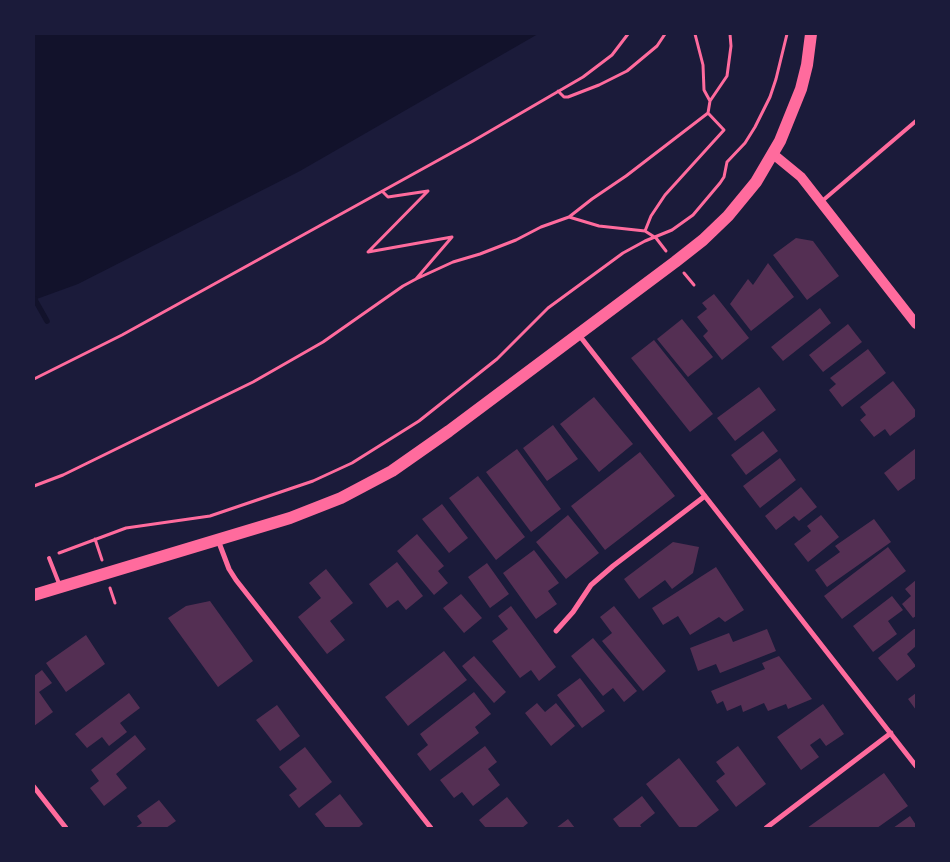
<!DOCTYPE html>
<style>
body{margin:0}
#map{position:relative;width:950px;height:862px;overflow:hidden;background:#1b1b3a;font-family:"Noto Sans",sans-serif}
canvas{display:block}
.frame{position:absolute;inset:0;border:35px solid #1b1b3a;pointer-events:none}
</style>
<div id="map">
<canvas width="950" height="862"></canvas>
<div class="frame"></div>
</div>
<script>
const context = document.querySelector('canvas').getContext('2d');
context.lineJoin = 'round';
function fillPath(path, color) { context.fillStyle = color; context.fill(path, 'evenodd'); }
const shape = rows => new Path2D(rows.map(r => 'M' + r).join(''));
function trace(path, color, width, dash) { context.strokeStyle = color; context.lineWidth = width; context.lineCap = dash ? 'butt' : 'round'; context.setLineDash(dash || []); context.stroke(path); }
fillPath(shape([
 [34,34,538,34,300,171,78,284,34,300]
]), '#12122b');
trace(shape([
 [34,298,47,321]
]), '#12122b', 5.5);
fillPath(shape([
 [796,238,813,241,839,276,807,300,773,255],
 [768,263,794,297,751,331,730,304,748,279,753,285],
 [714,294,749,338,722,360,703,336,708,331,697,317,707,309,702,303],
 [820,308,831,323,783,361,771,347],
 [682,319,713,357,688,377,657,339],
 [848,324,862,342,823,372,809,355],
 [654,340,713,414,690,432,631,358],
 [868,349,886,373,842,407,829,390,836,384,830,378],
 [893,381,916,411,916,416,890,436,885,429,874,437,860,420,866,415,860,407],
 [759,387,776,410,735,441,717,418],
 [594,397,633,444,599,472,560,424],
 [553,425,578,459,547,481,523,448],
 [763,431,778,451,746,475,731,455],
 [916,448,916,478,898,491,884,473],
 [517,449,561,509,531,532,486,472],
 [640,452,675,496,605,550,571,506],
 [780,458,796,480,760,508,743,486],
 [478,476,525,537,496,560,449,498],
 [801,487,817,507,799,521,794,516,776,530,765,516],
 [442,504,468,538,449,553,422,519],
 [568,515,599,553,566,579,536,542],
 [821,515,839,537,808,562,794,544,811,531,807,526],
 [874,519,891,542,827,587,815,570,840,552,835,546],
 [417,534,444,566,438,571,448,583,434,595,397,551],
 [673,542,699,547,693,573,672,589,665,580,639,599,624,579],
 [888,547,906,571,842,619,824,596],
 [534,550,559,583,548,591,557,604,536,619,503,573],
 [397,562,423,596,406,610,398,600,387,608,369,584],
 [487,563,509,594,490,608,468,577],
 [716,567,744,610,725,622,719,617,690,635,678,616,663,625,652,608],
 [326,569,353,603,330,621,345,640,327,654,298,617,321,598,309,583],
 [916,580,916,616,913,618,902,604,911,596,905,589],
 [461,594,482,618,464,633,443,608],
 [892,596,903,610,888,621,897,634,873,652,853,626],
 [210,601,253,661,218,687,168,618,186,606],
 [511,606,556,667,539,681,531,670,520,678,492,641,508,629,498,616],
 [614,606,666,671,643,691,602,641,612,633,600,617],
 [767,629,776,651,720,673,716,664,698,671,690,648,729,633,733,642],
 [914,629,916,629,916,646,907,654,916,666,897,681,878,658],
 [86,635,105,664,66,692,46,663],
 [593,638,637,691,624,702,613,688,603,696,571,656],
 [444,651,467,680,408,726,385,697],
 [474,656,506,692,494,703,462,666],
 [779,656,812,699,788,709,786,704,768,711,764,703,743,712,741,705,727,711,723,701,717,704,711,691,765,669,762,663],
 [42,670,52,683,39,692,53,712,34,726,34,676],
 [580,678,605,711,582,728,557,695],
 [474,692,491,714,475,727,479,733,430,771,417,754,428,745,420,734],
 [129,693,140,708,120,723,127,732,109,746,102,737,87,748,75,734],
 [916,693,916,710,908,699],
 [537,703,545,712,556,703,575,726,551,746,525,713],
 [823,704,844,734,826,746,820,738,810,745,819,757,801,770,777,737],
 [277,705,300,736,280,751,256,720],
 [135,735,146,749,116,774,127,788,104,806,90,788,99,781,91,770],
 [485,746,497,762,488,769,500,785,473,806,462,792,454,798,440,780],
 [738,746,766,784,736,807,716,781,725,774,716,762],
 [305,747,332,782,299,808,289,795,297,789,279,767],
 [679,758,719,810,695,828,680,828,646,784],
 [884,773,908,806,877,828,807,828],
 [340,794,363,824,358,828,326,828,315,814],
 [642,796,655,813,640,825,642,828,620,828,613,819],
 [507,797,528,823,522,828,486,828,479,820],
 [159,800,176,821,166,828,135,828,142,823,137,816],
 [910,816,916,825,916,828,893,828],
 [568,819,575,828,556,828]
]), '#542f53');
trace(shape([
 [558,91,564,97,568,97,599,85,627,71,657,46,665,34],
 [710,101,727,76,731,46,730,34],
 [383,192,388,197,428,191,368,252,452,237,416,279],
 [569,217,599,226,645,231,656,238,666,251],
 [645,231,651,216,665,195,724,130,708,113],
 [684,273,694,285],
 [34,379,122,335,473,141,583,77,612,55,628,34],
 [34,486,63,475,253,382,323,342,403,286,416,279,453,262,480,254,516,240,541,227,569,217,592,199,626,176,708,113,710,101,704,90,703,65,695,34],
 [95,539,102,560],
 [59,553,126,528,210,516,313,481,352,463,419,421,497,359,548,308,623,253,645,241,672,230,693,215,720,183,724,177,727,162,745,143,755,127,770,97,776,79,787,34],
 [110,588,115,603]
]), '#ff6b9d', 3);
trace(shape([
 [821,202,916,121],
 [49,558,60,586]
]), '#ff6b9d', 4);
trace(shape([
 [579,335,916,766],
 [218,540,229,569,236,580,431,828],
 [556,631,573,612,591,585,613,566,705,496],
 [34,787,66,828],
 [766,828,891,733]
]), '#ff6b9d', 5);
trace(shape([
 [773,154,801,177,916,324]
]), '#ff6b9d', 10);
trace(shape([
 [34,595,290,518,341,498,392,471,449,431,675,262,703,240,728,216,756,182,780,141,801,89,807,65,811,34]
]), '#ff6b9d', 12);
</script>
